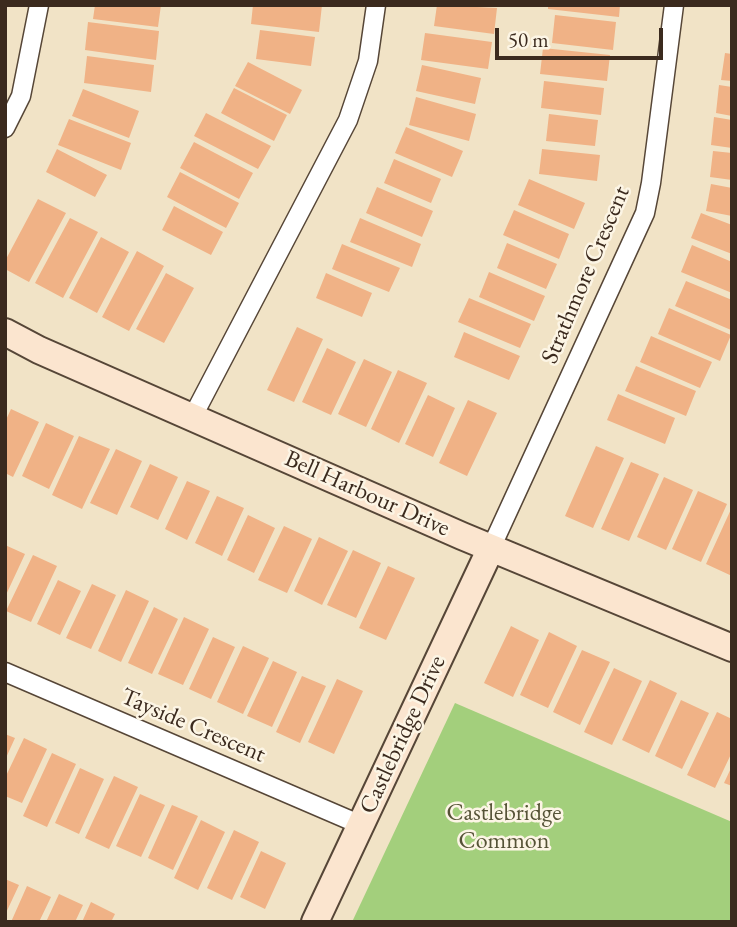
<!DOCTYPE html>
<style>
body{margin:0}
#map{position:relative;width:737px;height:927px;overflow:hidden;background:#f1e3c6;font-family:"EB Garamond",serif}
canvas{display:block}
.frame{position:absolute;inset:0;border:7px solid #3b2a1e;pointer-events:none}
.scale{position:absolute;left:495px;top:28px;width:168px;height:32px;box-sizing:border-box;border:4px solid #3b2a1e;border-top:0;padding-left:9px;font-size:21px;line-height:24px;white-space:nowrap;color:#3b2a1e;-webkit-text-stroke:5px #fcf5e5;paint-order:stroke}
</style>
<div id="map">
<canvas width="737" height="927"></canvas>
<div class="frame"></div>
<div class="scale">50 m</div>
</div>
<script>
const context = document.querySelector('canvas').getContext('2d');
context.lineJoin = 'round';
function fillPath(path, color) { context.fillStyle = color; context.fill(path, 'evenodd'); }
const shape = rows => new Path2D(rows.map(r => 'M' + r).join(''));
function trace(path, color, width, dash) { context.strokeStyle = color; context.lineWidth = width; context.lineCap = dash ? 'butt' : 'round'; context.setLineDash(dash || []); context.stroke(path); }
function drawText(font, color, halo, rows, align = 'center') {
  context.font = font + ' "EB Garamond",serif'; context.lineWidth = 5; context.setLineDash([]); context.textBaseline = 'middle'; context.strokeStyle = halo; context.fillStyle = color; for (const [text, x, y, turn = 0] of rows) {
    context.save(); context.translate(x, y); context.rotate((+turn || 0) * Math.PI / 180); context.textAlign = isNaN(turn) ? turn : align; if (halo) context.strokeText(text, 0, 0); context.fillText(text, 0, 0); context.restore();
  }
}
fillPath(shape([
 [455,703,732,822,732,922,352,922]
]), '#a3cf7c');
fillPath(shape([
 [95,5,161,5,158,27,93,19],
 [253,5,322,5,319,32,251,24],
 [437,5,497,8,494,34,434,26],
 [548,5,620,5,619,17,548,9],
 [555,15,616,22,613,50,552,43],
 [88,22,159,31,156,60,85,50],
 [260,30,315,37,311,66,256,59],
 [425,33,492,42,488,69,421,60],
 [543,48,610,55,607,81,540,74],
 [725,53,732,54,732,81,721,80],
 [87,56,154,65,151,92,84,83],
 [248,62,302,90,290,114,235,86],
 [422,65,481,78,475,104,416,91],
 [544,81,604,88,601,115,541,108],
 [719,85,732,87,732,116,716,113],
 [234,88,287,115,274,141,221,113],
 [83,89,139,111,129,138,72,116],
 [416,97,476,114,469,141,409,125],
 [206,113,271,146,258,169,194,136],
 [549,114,598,120,595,146,546,141],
 [714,117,732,120,732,148,711,145],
 [69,119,131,143,121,170,58,145],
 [406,127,463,151,452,177,395,153],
 [194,142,253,173,239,199,180,168],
 [57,149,107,175,95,197,46,172],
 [542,149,600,155,597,181,539,174],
 [713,151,732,153,732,180,710,177],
 [394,159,441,179,431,203,384,183],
 [180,172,239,203,226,228,167,197],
 [529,179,585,203,574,229,518,205],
 [711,184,732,188,732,216,706,211],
 [377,187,433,211,422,237,366,213],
 [38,199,66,213,29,282,5,269,5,261],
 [174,206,223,232,211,255,162,230],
 [514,210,569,234,559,259,503,235],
 [701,213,732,225,732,254,691,238],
 [70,218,98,232,63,298,35,283],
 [360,218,421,244,412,267,350,242],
 [101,237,129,252,97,313,69,298],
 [507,243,557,264,546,289,497,268],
 [342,244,400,268,389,292,332,269],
 [692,245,732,262,732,293,681,272],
 [137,251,164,266,129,331,102,317],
 [489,272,545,296,534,321,479,297],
 [166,273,194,288,164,343,136,329],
 [326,273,372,293,362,317,316,298],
 [686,281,732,300,731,330,675,306],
 [469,298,531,324,520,348,458,322],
 [669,308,731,335,720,361,658,334],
 [297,327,323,339,294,402,267,390],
 [464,332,520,356,509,380,454,357],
 [651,336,712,362,700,388,640,362],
 [327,348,356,362,331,415,302,402],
 [364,359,392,372,366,427,338,414],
 [636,366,696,391,686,416,625,391],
 [398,370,427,383,399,443,371,429],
 [618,394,675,418,665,444,607,420],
 [428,395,455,408,433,457,405,444],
 [468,400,497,413,467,476,439,463],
 [11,409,39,422,13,477,5,473,5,422],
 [46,423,74,436,49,489,22,476],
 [79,436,110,449,82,509,52,495],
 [596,446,624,458,593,528,565,516],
 [116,449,142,461,117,515,90,503],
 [631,462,659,474,629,541,601,529],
 [150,464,178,477,158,520,130,507],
 [664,477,693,490,666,550,637,537],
 [187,481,210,491,187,540,165,529],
 [698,491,727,504,701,562,672,549],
 [217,496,244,508,222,556,195,543],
 [732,507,732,576,706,564],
 [248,515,275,528,254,573,227,560],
 [284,526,312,539,287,593,258,580],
 [319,537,348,551,322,605,294,591],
 [5,545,25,554,5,597],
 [353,550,381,563,356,618,327,605],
 [33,555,57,566,31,622,6,611],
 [388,566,415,578,386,640,359,628],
 [58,580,81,591,60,635,37,624],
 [92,584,116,595,91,649,66,638],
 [126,590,149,601,121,662,98,651],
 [154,607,178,619,152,674,128,663],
 [184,617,209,629,183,685,158,674],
 [511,626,539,640,513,697,484,683],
 [549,632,577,646,548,708,520,695],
 [213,637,235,647,211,699,189,689],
 [243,646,269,658,243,714,217,702],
 [582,650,610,662,580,725,553,712],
 [273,661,297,672,272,727,247,716],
 [614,668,642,681,612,745,584,732],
 [302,676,326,686,300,743,276,732],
 [337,679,363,691,334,754,308,742],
 [650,680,677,693,649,753,622,740],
 [681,700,709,713,682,769,655,756],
 [717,712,732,719,732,752,715,788,687,775],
 [5,734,15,738,5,760],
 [24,738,47,749,22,803,5,796,5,778],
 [52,753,76,764,47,827,23,816],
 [732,766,732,786,724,783],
 [80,768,104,779,79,834,55,823],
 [114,776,138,787,109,849,85,838],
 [140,794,165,805,141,857,116,846],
 [172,805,198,816,173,870,148,858],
 [201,820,225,832,198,890,174,878],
 [234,830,259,842,232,900,207,888],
 [261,851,286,863,265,909,240,897],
 [5,879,19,885,5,915],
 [27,886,51,897,39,922,11,922],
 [59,894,83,905,75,922,46,922],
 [91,902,115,914,111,922,82,922]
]), '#f0b286');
const street = shape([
 [5,128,21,96,39,5],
 [192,418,348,120,368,61,376,5],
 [491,548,645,213,651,183,674,5],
 [5,672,361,825]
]);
const secondary = shape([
 [5,332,39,350,462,536,732,648],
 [315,922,491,548]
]);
trace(street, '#564637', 21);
trace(secondary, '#564637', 30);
trace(street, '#fff', 18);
trace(secondary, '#fbe5cf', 26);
drawText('24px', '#3b2a1e', '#fcf5e5', [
 ["Strathmore Crescent",586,275,-67],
 ["Bell Harbour Drive",367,494,24],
 ["Tayside Crescent",193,726,23],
 ["Castlebridge Drive",403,735,-65]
]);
drawText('24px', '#555336', '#fcf5e5', [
 ["Castlebridge",504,813],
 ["Common",504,841]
]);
</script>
